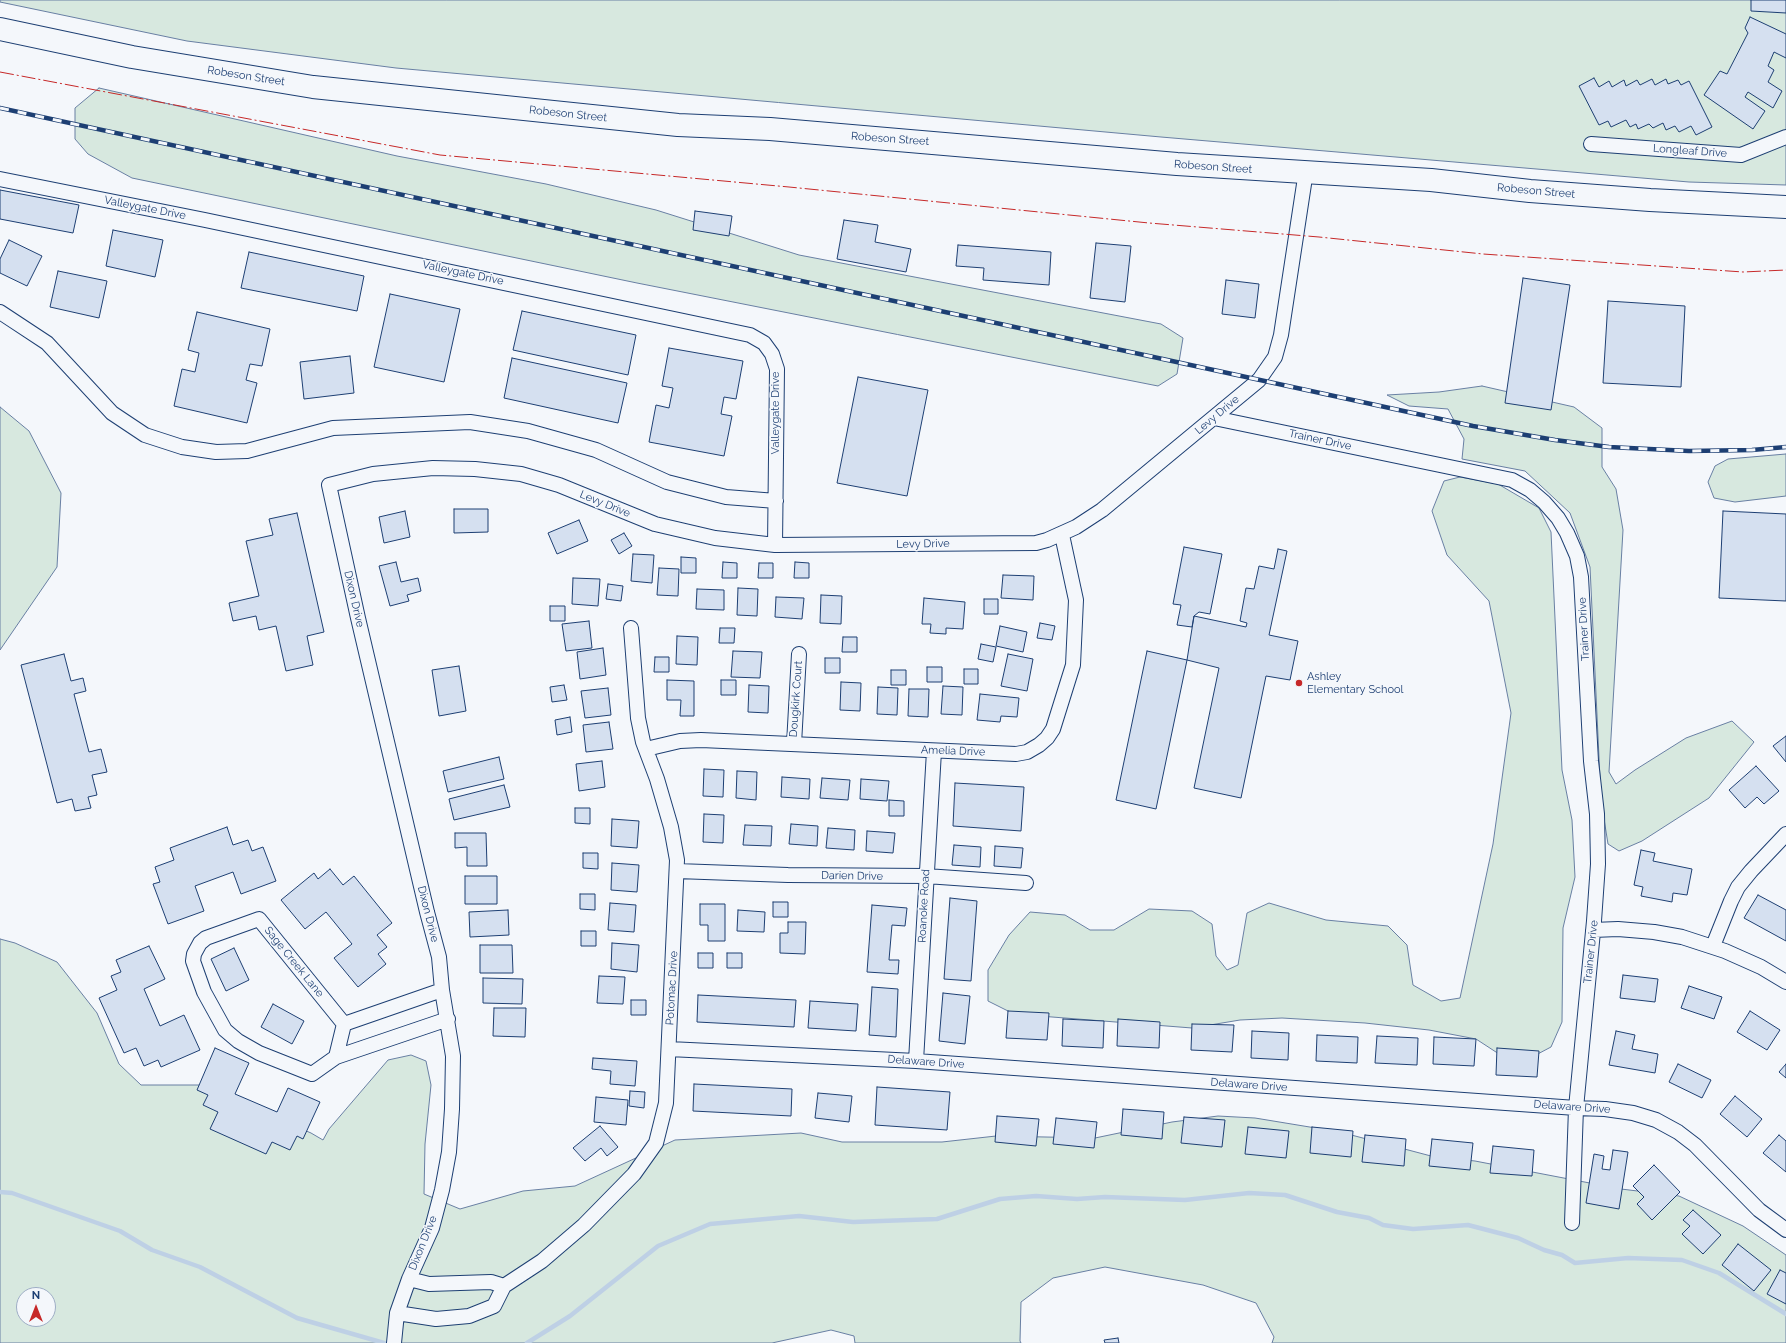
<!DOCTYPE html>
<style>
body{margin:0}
#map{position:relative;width:1786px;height:1343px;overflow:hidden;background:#f4f7fb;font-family:Raleway,sans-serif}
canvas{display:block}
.north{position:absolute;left:16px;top:1287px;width:40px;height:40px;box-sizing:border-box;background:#f4f7fb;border:1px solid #9eadc5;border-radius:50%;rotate:0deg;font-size:11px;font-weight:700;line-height:16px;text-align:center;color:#1d3f73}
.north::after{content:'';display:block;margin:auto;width:14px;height:18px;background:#c62828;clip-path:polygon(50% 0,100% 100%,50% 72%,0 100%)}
</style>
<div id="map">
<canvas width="1786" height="1343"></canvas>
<div class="north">N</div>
</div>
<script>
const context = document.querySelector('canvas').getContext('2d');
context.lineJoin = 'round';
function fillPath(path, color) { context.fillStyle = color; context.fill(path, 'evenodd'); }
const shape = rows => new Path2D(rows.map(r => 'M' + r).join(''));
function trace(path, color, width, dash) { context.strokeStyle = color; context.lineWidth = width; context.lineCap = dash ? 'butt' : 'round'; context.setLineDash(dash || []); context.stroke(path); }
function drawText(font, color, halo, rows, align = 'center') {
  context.font = font + ' Raleway,sans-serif'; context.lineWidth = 3; context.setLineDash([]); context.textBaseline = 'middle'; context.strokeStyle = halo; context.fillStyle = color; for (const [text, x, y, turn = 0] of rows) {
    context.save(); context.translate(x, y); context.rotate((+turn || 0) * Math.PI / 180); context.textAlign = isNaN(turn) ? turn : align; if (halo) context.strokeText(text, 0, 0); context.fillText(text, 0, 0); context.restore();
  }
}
const green = shape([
 [0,0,1786,0,1786,185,1689,182,1161,137,396,68,187,41,0,2,0,0],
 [99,88,397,156,546,184,656,210,799,255,1161,324,1183,338,1177,374,1158,386,637,283,132,178,88,154,75,139,75,108,99,88],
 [1482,386,1574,407,1602,428,1602,467,1616,489,1623,530,1609,772,1616,784,1635,770,1686,738,1732,721,1754,742,1709,798,1642,841,1619,851,1608,844,1601,800,1590,567,1570,513,1525,471,1462,459,1464,439,1448,409,1409,406,1387,395,1439,392,1482,386],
 [0,407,29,431,61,493,57,567,0,650,0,407],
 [1786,454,1786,496,1735,502,1714,498,1708,482,1715,466,1728,459,1786,454],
 [1460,477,1498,484,1539,508,1551,532,1562,770,1572,820,1575,877,1563,928,1562,1022,1551,1047,1532,1057,1499,1054,1476,1039,1429,1030,1365,1023,1282,1018,1240,1020,1192,1028,1014,1014,988,1001,988,970,1009,935,1030,912,1065,915,1090,930,1114,930,1149,909,1192,911,1212,924,1216,956,1227,970,1238,965,1247,913,1269,903,1326,920,1388,926,1407,945,1413,985,1441,1001,1460,998,1493,844,1511,713,1489,601,1447,555,1432,511,1444,481,1460,477],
 [0,939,15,943,57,962,97,1013,119,1064,141,1085,200,1085,311,1133,323,1140,329,1129,388,1060,411,1055,426,1061,431,1085,425,1144,424,1194,460,1209,523,1191,575,1186,675,1140,801,1133,842,1142,942,1142,996,1136,1095,1138,1172,1122,1218,1116,1255,1118,1340,1132,1431,1156,1475,1161,1621,1189,1679,1196,1743,1226,1786,1255,1786,1343,1272,1343,1274,1337,1256,1303,1203,1285,1105,1267,1053,1278,1021,1302,1020,1341,1021,1343,855,1343,854,1336,831,1330,772,1343,0,1343,0,939],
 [24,1295,48,1295,48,1319,24,1319,24,1295]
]);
fillPath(green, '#d7e8df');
trace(green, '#687fa3', 1);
trace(shape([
 [0,1192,12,1193,120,1231,152,1250,200,1267,297,1318,384,1343],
 [527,1343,570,1316,658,1246,710,1224,799,1216,853,1222,937,1219,1000,1199,1036,1196,1077,1199,1105,1197,1185,1200,1249,1193,1285,1195,1337,1212,1369,1218,1383,1225,1413,1229,1468,1225,1518,1238,1544,1250,1562,1255,1575,1263,1628,1258,1682,1260,1719,1273,1786,1314]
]), '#bed0e5', 4.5);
const building = shape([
 [1751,0,1786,0,1786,13,1751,11,1751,0],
 [1750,17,1786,34,1786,58,1774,52,1768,66,1774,70,1768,82,1782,91,1773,108,1748,92,1745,97,1765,111,1753,129,1704,95,1720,71,1727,74,1748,33,1745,28,1750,17],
 [1594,78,1599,87,1609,81,1612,87,1624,80,1626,86,1637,80,1640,85,1652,79,1655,85,1666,79,1668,84,1678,80,1681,85,1689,81,1712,127,1696,135,1691,126,1679,132,1675,126,1666,130,1663,123,1653,128,1649,124,1638,129,1636,124,1630,127,1626,120,1611,127,1608,121,1599,125,1579,86,1594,78],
 [0,190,79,205,73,233,0,219,0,190],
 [695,211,732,216,729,236,693,230,695,211],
 [844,220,878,225,875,242,911,249,906,272,837,259,844,220],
 [113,230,163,240,155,277,106,266,113,230],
 [9,240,42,256,27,286,0,273,0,259,9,240],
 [1096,243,1131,246,1125,302,1090,298,1096,243],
 [958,245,1051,252,1049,285,983,280,984,268,956,266,958,245],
 [249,252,364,276,357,311,241,288,249,252],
 [58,271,107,281,99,318,50,307,58,271],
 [1523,278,1570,285,1551,410,1505,403,1523,278],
 [1226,280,1259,284,1255,318,1222,314,1226,280],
 [390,294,460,309,444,382,374,367,390,294],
 [1608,301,1685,306,1681,387,1603,383,1608,301],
 [522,311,636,335,628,375,513,350,522,311],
 [197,312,270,329,262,366,250,364,246,380,257,383,247,423,174,406,182,369,195,372,199,353,188,350,197,312],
 [669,348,743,361,736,399,724,397,721,414,732,416,724,456,649,442,656,405,669,408,673,388,662,386,669,348],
 [350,356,354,393,304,399,300,362,350,356],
 [512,358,627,383,618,423,504,398,512,358],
 [858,377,928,390,907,496,837,483,858,377],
 [454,509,488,509,488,532,454,533,454,509],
 [405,511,410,537,384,543,379,517,405,511],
 [1723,511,1786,514,1786,601,1719,598,1723,511],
 [297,513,324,632,307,636,313,665,286,671,276,626,259,630,256,616,233,621,229,603,259,596,246,541,273,535,269,519,297,513],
 [579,520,588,541,557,554,548,533,579,520],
 [624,533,632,546,619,554,611,540,624,533],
 [1184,547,1222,554,1210,614,1199,612,1194,616,1192,627,1177,625,1181,605,1173,604,1184,547],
 [1278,549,1287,551,1269,635,1298,641,1290,680,1266,676,1241,798,1194,788,1219,668,1187,660,1194,616,1246,627,1247,623,1240,621,1246,588,1254,589,1259,566,1274,569,1278,549],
 [633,554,654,555,652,583,631,581,633,554],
 [681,557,696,558,696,573,681,573,681,557],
 [396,562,401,582,418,578,421,591,407,595,409,601,390,606,379,566,396,562],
 [723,562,737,563,737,578,722,578,723,562],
 [795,562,809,563,809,578,794,578,795,562],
 [759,563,773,563,773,578,758,578,759,563],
 [659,568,679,569,678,596,657,595,659,568],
 [1003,575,1034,576,1033,600,1001,598,1003,575],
 [573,578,600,579,598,606,572,604,573,578],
 [608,584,623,586,621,601,606,599,608,584],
 [738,588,758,589,757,616,737,615,738,588],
 [697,589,724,590,724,610,696,609,697,589],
 [821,595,842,596,841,624,820,623,821,595],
 [776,597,804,598,802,619,775,617,776,597],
 [924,598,965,602,963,629,946,628,946,634,930,633,931,624,922,624,924,598],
 [984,599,998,599,998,614,984,614,984,599],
 [550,606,565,606,565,621,550,621,550,606],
 [589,621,592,648,566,651,562,624,589,621],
 [1040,623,1055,626,1052,640,1037,638,1040,623],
 [1000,626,1027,632,1023,652,996,646,1000,626],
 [720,628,735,628,734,643,719,643,720,628],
 [677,636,698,637,697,665,676,664,677,636],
 [843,637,857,637,857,652,842,652,843,637],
 [981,644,996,647,993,662,978,659,981,644],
 [603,648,606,675,580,679,577,652,603,648],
 [733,651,762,652,760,678,731,677,733,651],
 [1147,651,1187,660,1156,809,1116,800,1147,651],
 [64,654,71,681,83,678,86,691,74,694,89,752,101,749,107,772,92,775,97,795,88,797,91,808,75,811,72,799,57,803,21,665,64,654],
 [1008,654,1033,659,1027,691,1001,686,1008,654],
 [655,657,669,657,669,672,654,672,655,657],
 [825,658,840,658,840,673,825,673,825,658],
 [459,666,466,711,439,716,432,670,459,666],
 [927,667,942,667,942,682,927,682,927,667],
 [964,669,978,669,978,684,964,684,964,669],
 [891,670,906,670,906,685,891,685,891,670],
 [667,680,694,681,694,716,680,716,681,700,667,700,667,680],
 [721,680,736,680,736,695,721,695,721,680],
 [841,682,861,683,860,711,840,710,841,682],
 [564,685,567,700,552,702,550,687,564,685],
 [749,685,769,686,768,713,748,712,749,685],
 [943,686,963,687,962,715,941,714,943,686],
 [878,687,898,688,897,715,877,714,878,687],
 [608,688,611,715,585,718,581,691,608,688],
 [909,689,929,689,928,717,908,716,909,689],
 [980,694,1019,698,1017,717,1001,716,1000,722,977,720,980,694],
 [570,717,572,732,557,735,555,720,570,717],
 [609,722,613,749,586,752,583,725,609,722],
 [1786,736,1786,762,1773,746,1786,736],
 [499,757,504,779,448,792,443,771,499,757],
 [602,761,605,787,579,791,576,764,602,761],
 [1756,766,1779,791,1764,804,1757,797,1745,808,1729,790,1756,766],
 [704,769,724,770,723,797,703,796,704,769],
 [737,771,757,772,756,800,736,798,737,771],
 [782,777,810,779,809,799,781,797,782,777],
 [822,778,850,780,848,800,820,798,822,778],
 [861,779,889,781,887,801,860,799,861,779],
 [955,783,1024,787,1021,831,953,826,955,783],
 [504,785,510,807,454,820,449,799,504,785],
 [889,800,904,801,904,816,889,816,889,800],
 [575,808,590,808,590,824,575,823,575,808],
 [704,814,724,815,723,843,703,842,704,814],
 [612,819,639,821,637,848,611,846,612,819],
 [791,824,818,826,817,846,789,844,791,824],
 [745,825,772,826,771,846,743,845,745,825],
 [227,827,233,845,248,840,252,851,263,847,276,881,241,894,233,872,195,886,204,911,168,924,153,884,160,882,155,867,174,860,170,848,227,827],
 [828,828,855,830,854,850,826,848,828,828],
 [867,831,895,833,893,853,866,851,867,831],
 [455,833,486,833,487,866,467,866,467,847,455,848,455,833],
 [954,845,981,847,980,867,952,865,954,845],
 [995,846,1023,848,1021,868,994,866,995,846],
 [1641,850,1655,853,1653,861,1692,869,1687,895,1673,893,1672,902,1641,896,1643,887,1634,885,1641,850],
 [583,853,598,853,598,869,583,868,583,853],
 [612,863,639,865,637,892,611,890,612,863],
 [330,869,343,885,354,876,392,923,377,935,387,947,378,954,386,964,358,987,334,958,352,944,326,912,305,929,281,900,314,873,318,879,330,869],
 [465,876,497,876,497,904,465,904,465,876],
 [580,894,595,894,595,910,580,909,580,894],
 [1758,895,1786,910,1786,941,1744,918,1758,895],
 [950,898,977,901,971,981,944,979,950,898],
 [773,902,788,902,788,917,773,917,773,902],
 [610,903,636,905,634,932,608,930,610,903],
 [700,904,725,904,725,941,708,941,708,925,700,925,700,904],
 [872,905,907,908,905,926,892,925,889,960,899,960,898,974,867,972,872,905],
 [508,910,509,935,470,937,469,912,508,910],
 [738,910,765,912,764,932,737,931,738,910],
 [788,922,806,922,805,954,780,953,780,933,788,933,788,922],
 [581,931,596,931,596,946,581,946,581,931],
 [612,943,639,945,637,972,611,969,612,943],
 [480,945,512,945,513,973,480,973,480,945],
 [149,946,165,979,144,989,160,1026,184,1015,200,1050,161,1067,158,1060,144,1066,136,1048,124,1053,99,998,117,990,111,976,121,972,116,960,149,946],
 [234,948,249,980,226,991,211,959,234,948],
 [698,953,713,953,713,968,698,968,698,953],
 [727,953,742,953,742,968,727,968,727,953],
 [1623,975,1658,979,1655,1002,1620,998,1623,975],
 [599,976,625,977,623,1004,597,1003,599,976],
 [483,978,523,979,522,1004,483,1003,483,978],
 [1689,986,1722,997,1714,1019,1681,1008,1689,986],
 [872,987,898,989,896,1037,869,1035,872,987],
 [943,993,970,996,965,1044,939,1041,943,993],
 [698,995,796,1000,794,1027,697,1022,698,995],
 [631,1000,646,1000,646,1015,631,1015,631,1000],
 [810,1001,858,1004,856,1031,808,1028,810,1001],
 [273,1004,304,1021,292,1044,261,1027,273,1004],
 [494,1008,526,1008,525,1037,493,1036,494,1008],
 [1008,1011,1049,1013,1047,1040,1006,1038,1008,1011],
 [1750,1011,1780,1030,1767,1050,1737,1032,1750,1011],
 [1063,1019,1104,1021,1103,1048,1062,1046,1063,1019],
 [1118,1019,1160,1022,1159,1048,1117,1046,1118,1019],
 [1192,1024,1234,1025,1232,1052,1191,1050,1192,1024],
 [1252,1031,1289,1033,1288,1060,1251,1058,1252,1031],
 [1616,1031,1635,1035,1632,1049,1658,1054,1655,1073,1609,1065,1616,1031],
 [1317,1035,1358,1037,1357,1063,1316,1061,1317,1035],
 [1377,1036,1418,1038,1417,1065,1375,1063,1377,1036],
 [1434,1037,1476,1039,1474,1066,1433,1064,1434,1037],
 [215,1048,249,1063,235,1094,277,1112,288,1088,320,1102,303,1139,297,1136,290,1150,272,1142,266,1154,210,1129,218,1112,203,1105,208,1095,197,1090,215,1048],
 [1497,1048,1539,1051,1537,1077,1496,1075,1497,1048],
 [593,1058,637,1061,635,1086,610,1084,611,1071,592,1069,593,1058],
 [1678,1064,1711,1080,1702,1098,1669,1082,1678,1064],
 [1786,1064,1786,1078,1779,1072,1786,1064],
 [694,1084,792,1089,791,1116,693,1111,694,1084],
 [877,1087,950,1092,947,1130,875,1125,877,1087],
 [630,1091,645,1092,644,1108,629,1106,630,1091],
 [818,1093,852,1096,849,1122,815,1118,818,1093],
 [1735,1096,1762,1119,1747,1137,1720,1114,1735,1096],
 [596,1097,628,1100,626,1125,594,1122,596,1097],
 [1123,1109,1164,1112,1162,1139,1121,1135,1123,1109],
 [997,1116,1039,1119,1036,1146,995,1142,997,1116],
 [1184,1117,1225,1120,1222,1147,1181,1143,1184,1117],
 [1056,1118,1097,1122,1094,1148,1053,1144,1056,1118],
 [600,1126,618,1147,607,1156,601,1148,585,1161,573,1148,600,1126],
 [1248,1127,1289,1131,1286,1158,1245,1154,1248,1127],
 [1312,1127,1353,1131,1351,1157,1310,1153,1312,1127],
 [1365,1135,1406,1139,1404,1166,1362,1162,1365,1135],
 [1779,1135,1786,1141,1786,1172,1763,1153,1779,1135],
 [1432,1139,1473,1143,1470,1170,1429,1166,1432,1139],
 [1493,1146,1534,1150,1532,1176,1490,1173,1493,1146],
 [1613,1150,1628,1152,1619,1209,1586,1203,1594,1154,1604,1156,1602,1169,1610,1170,1613,1150],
 [1654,1165,1680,1192,1652,1220,1637,1204,1644,1197,1633,1186,1654,1165],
 [1693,1210,1721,1235,1703,1254,1682,1234,1690,1226,1683,1220,1693,1210],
 [1738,1244,1771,1270,1754,1291,1722,1265,1738,1244],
 [1780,1270,1786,1273,1786,1304,1767,1294,1780,1270],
 [1118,1338,1119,1343,1105,1343,1104,1340,1118,1338]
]);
fillPath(building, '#d5e0f0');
trace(building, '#1d3f73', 1);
const street = shape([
 [1591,144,1741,155,1786,137],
 [0,179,205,220,750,335,764,343,772,354,777,369,775,545],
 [0,312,47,343,112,413,145,435,182,447,216,452,247,451,333,428,470,422,528,431,596,450,667,482,726,497,776,501],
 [1214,418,1512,480,1530,490,1544,502,1558,518,1567,533,1577,556,1581,577,1591,761,1597,814,1598,864,1594,921,1576,1108,1572,1223],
 [794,744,799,654],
 [646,749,680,741,701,740,1016,754,1027,752,1039,745,1047,738,1053,729,1073,665,1076,600,1062,535],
 [677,871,788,875,926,876,1026,883],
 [1593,930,1618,929,1654,932,1682,937,1725,951,1761,967,1786,982],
 [1713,946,1731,901,1738,887,1751,871,1786,834],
 [344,1024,442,990],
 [669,1049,916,1061,1576,1108,1605,1109,1633,1113,1656,1120,1678,1132,1695,1145,1759,1210,1786,1230],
 [336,1057,344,1024,259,919,206,938,200,943,194,954,193,961,204,992,225,1030,238,1041,259,1053,312,1074,336,1057,448,1019],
 [916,1061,934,751],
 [504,1286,542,1261,584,1225,634,1174,656,1143,666,1103,677,860,671,827,657,779,643,742,638,718,631,628],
 [397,1313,436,1319,469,1316,494,1306,504,1286,491,1282,429,1284,409,1279],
 [394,1343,397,1313,409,1279,432,1228,442,1190,449,1152,452,1109,453,1056,442,990,439,957,427,912,358,618,329,485,373,474,433,468,475,469,521,474,559,485,655,524,715,538,775,545,1036,543,1047,540,1076,527,1102,510,1259,380,1275,357,1281,335,1306,171]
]);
const primary = shape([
 [0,29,132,57,313,87,678,125,770,129,1177,164,1431,180,1530,191,1650,200,1786,207]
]);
trace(street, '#1d3f73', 16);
trace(primary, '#1d3f73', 24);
trace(street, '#f4f7fb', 14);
trace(primary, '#f4f7fb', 22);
const rail = shape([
 [0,108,1473,426,1555,440,1609,447,1689,451,1752,450,1786,447]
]);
trace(rail, '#1d3f73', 4.5);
trace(rail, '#f4f7fb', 3, [9]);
trace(shape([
 [0,72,440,155,789,187,1149,223,1319,237,1483,254,1743,272,1786,270]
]), '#c62828', 1, [14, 3, 2, 3]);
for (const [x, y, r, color] of [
 [1299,683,4,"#c62828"]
]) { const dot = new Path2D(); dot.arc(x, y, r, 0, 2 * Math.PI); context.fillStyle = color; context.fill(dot); trace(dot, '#f4f7fb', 1.5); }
drawText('11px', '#1d3f73', '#f4f7fb', [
 ["Robeson Street",246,76,9],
 ["Robeson Street",568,114,6],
 ["Robeson Street",890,139,4],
 ["Longleaf Drive",1690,151,4],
 ["Robeson Street",1213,167,4],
 ["Robeson Street",1536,191,5],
 ["Valleygate Drive",145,208,11],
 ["Valleygate Drive",463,273,12],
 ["Valleygate Drive",776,413,-90],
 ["Levy Drive",1217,415,-40],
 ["Trainer Drive",1320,440,12],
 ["Levy Drive",605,504,22],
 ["Levy Drive",923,544,-1],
 ["Dixon Drive",354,599,77],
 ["Trainer Drive",1584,629,-93],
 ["Dougkirk Court",796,699,-86],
 ["Amelia Drive",953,751,2],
 ["Darien Drive",852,876,1],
 ["Roanoke Road",924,906,-87],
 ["Dixon Drive",428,914,76],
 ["Trainer Drive",1591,952,-84],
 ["Sage Creek Lane",294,962,51],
 ["Potomac Drive",672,988,-87],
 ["Delaware Drive",926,1062,4],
 ["Delaware Drive",1249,1085,4],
 ["Delaware Drive",1572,1107,4],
 ["Dixon Drive",423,1243,-68]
]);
drawText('11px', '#1d3f73', '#f4f7fb', [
 ["Ashley",1307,677],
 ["Elementary School",1307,690]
], 'left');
</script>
